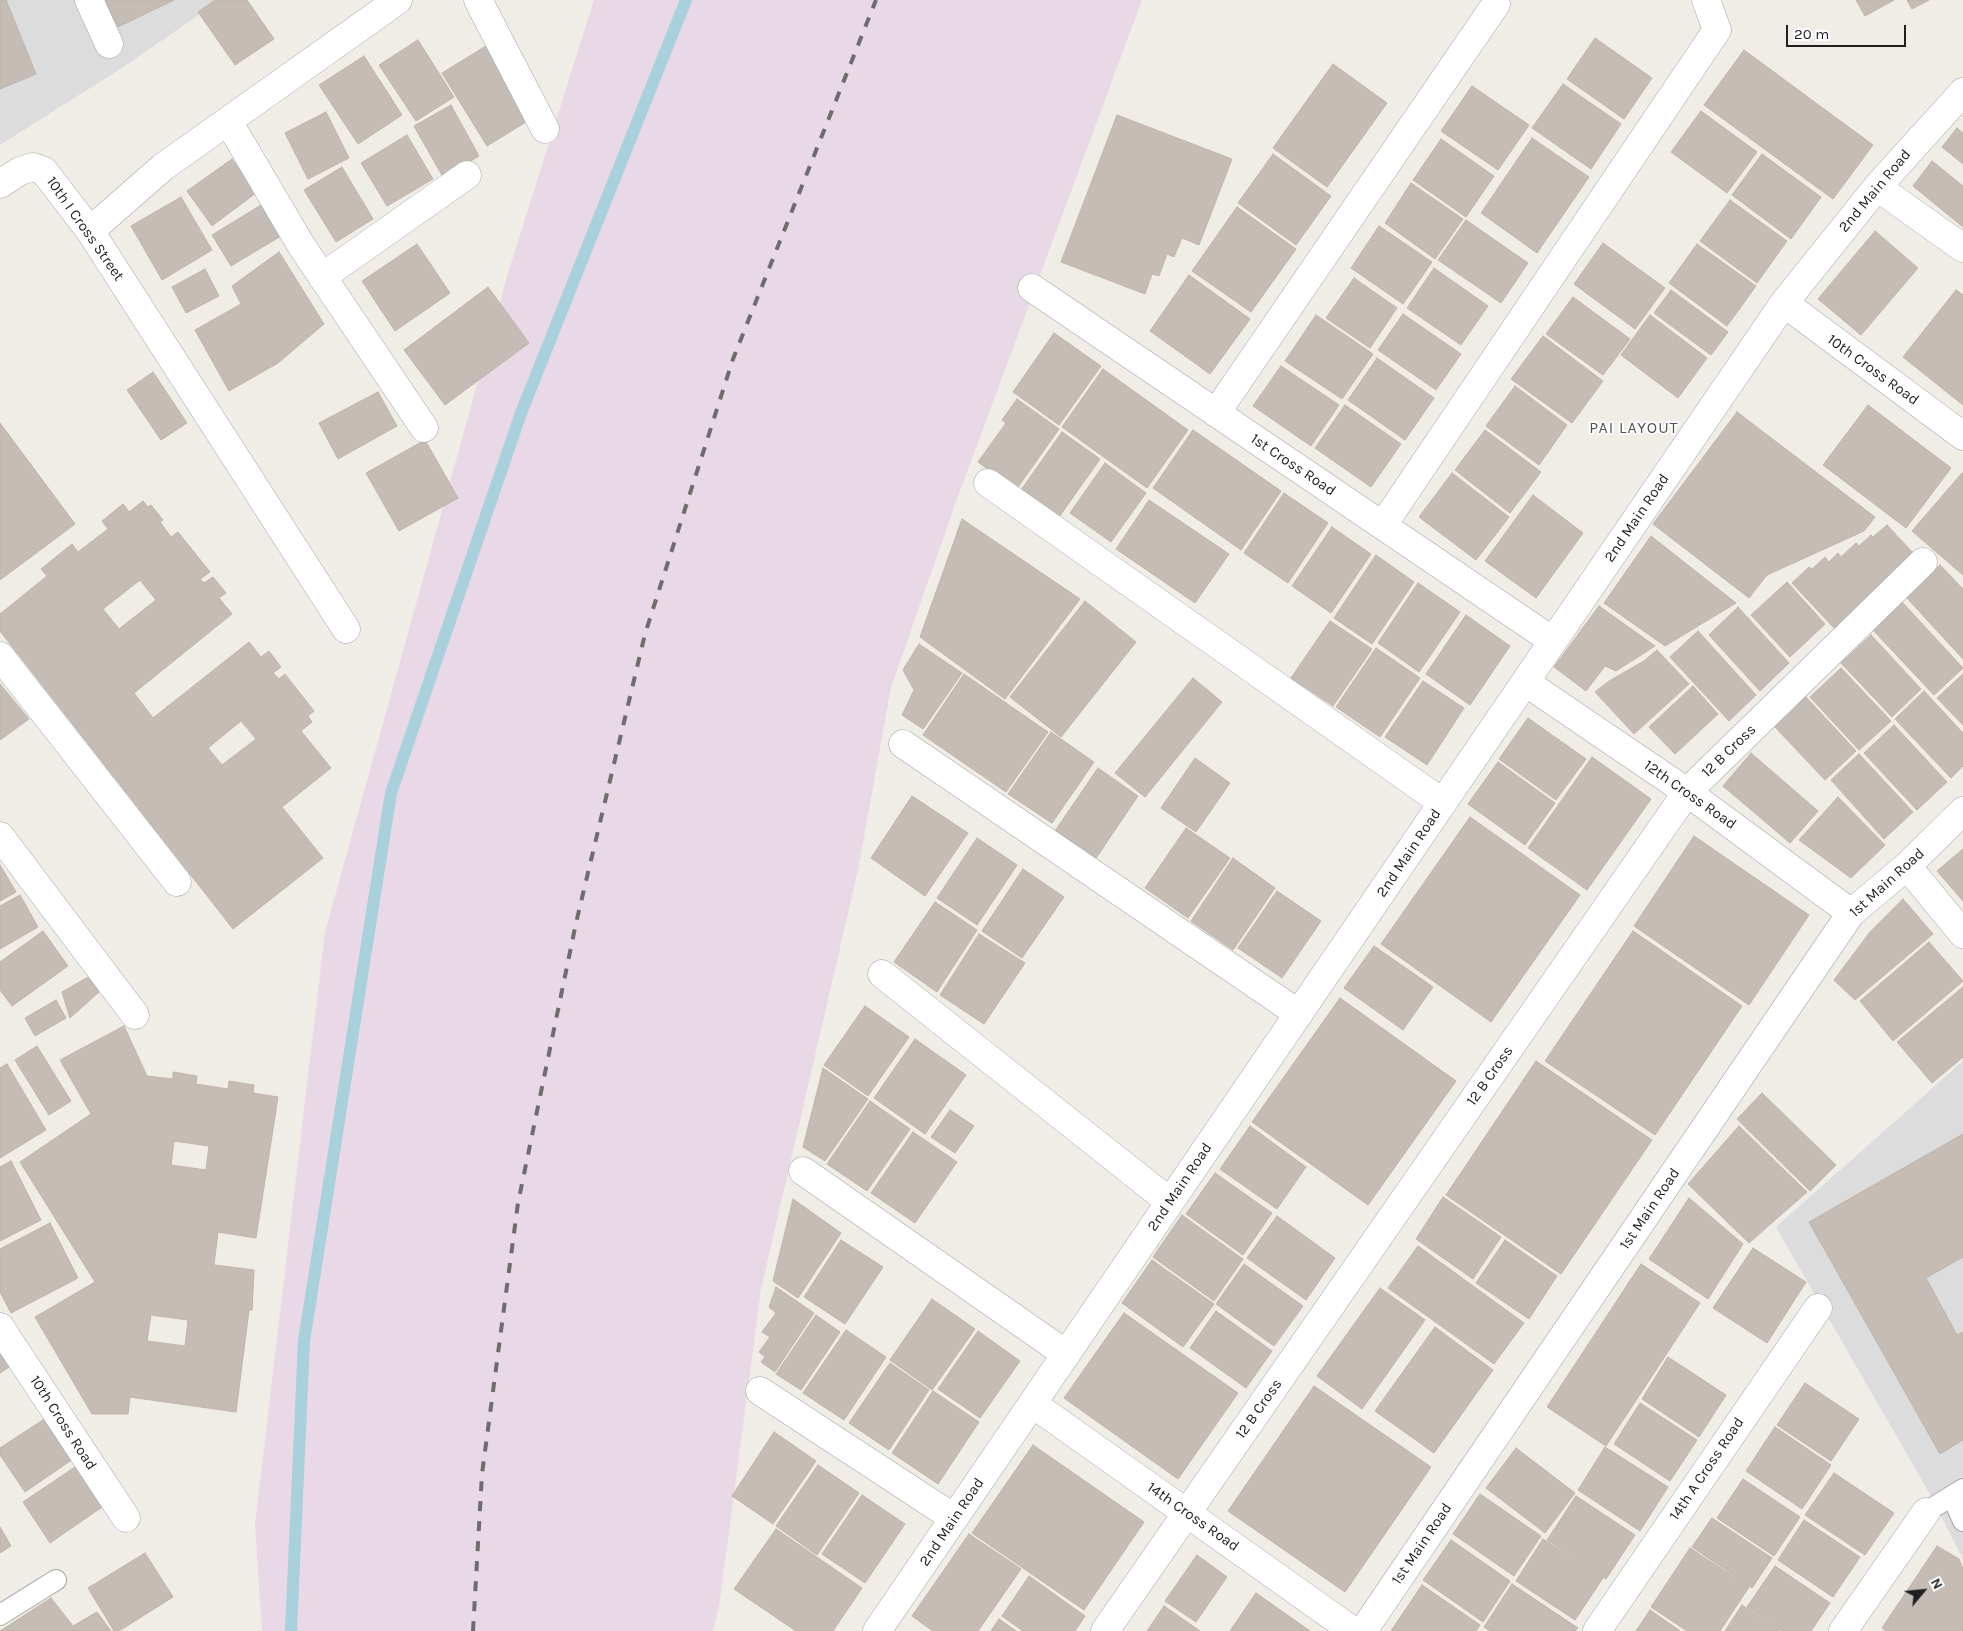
<!DOCTYPE html>
<style>
body{margin:0}
#map{position:relative;width:1963px;height:1631px;overflow:hidden;background:#f0ece6;font-family:Karla,sans-serif}
canvas{display:block}
.north{position:absolute;left:1898px;top:1566px;width:50px;height:50px;-webkit-text-stroke:4px #fff;paint-order:stroke;rotate:62deg;font-size:14px;font-weight:700;line-height:20px;text-align:center;color:#1f1f1f}
.north::after{content:'';display:block;margin:auto;width:18px;height:22px;background:#1f1f1f;clip-path:polygon(50% 0,100% 100%,50% 72%,0 100%)}
.scale{position:absolute;left:1786px;top:25px;width:120px;height:22px;box-sizing:border-box;border:2px solid #1f1f1f;border-top:0;padding-left:6px;font-size:15px;line-height:18px;white-space:nowrap;color:#1f1f1f;-webkit-text-stroke:4px #fff;paint-order:stroke}
</style>
<div id="map">
<canvas width="1963" height="1631"></canvas>
<div class="north">N</div>
<div class="scale">20 m</div>
</div>
<script>
const context = document.querySelector('canvas').getContext('2d');
context.lineJoin = 'round';
function fillPath(path, color) { context.fillStyle = color; context.fill(path, 'evenodd'); }
const shape = rows => new Path2D(rows.map(r => 'M' + r).join(''));
function trace(path, color, width, dash) { context.strokeStyle = color; context.lineWidth = width; context.lineCap = dash ? 'butt' : 'round'; context.setLineDash(dash || []); context.stroke(path); }
function drawText(font, color, halo, rows, align = 'center') {
  context.font = font + ' Karla,sans-serif'; context.lineWidth = 4; context.setLineDash([]); context.textBaseline = 'middle'; context.strokeStyle = halo; context.fillStyle = color; for (const [text, x, y, turn = 0] of rows) {
    context.save(); context.translate(x, y); context.rotate((+turn || 0) * Math.PI / 180); context.textAlign = isNaN(turn) ? turn : align; if (halo) context.strokeText(text, 0, 0); context.fillText(text, 0, 0); context.restore();
  }
}
fillPath(shape([
 [0,0,220,0,125,66,0,145],
 [1963,1061,1963,1559,1931,1496,1776,1227]
]), '#dddcdc');
fillPath(shape([
 [594,0,1142,0,957,499,891,687,858,870,761,1289,719,1607,713,1631,262,1631,255,1524,325,932,508,273]
]), '#e9d8e6');
trace(shape([
 [291,1631,304,1341,391,793,521,413,686,0]
]), '#a8d1dc', 12);
const building = shape([
 [0,0,6,0,36,74,0,89,0,0],
 [105,0,174,0,118,27,105,0],
 [215,0,247,0,274,39,235,65,198,12,215,0],
 [1856,0,1894,0,1865,16,1856,0],
 [1907,0,1929,0,1912,9,1907,0],
 [1595,38,1652,78,1624,119,1567,79,1595,38],
 [418,40,454,97,416,121,379,65,418,40],
 [486,46,531,119,487,146,442,73,486,46],
 [1744,50,1873,145,1833,199,1704,105,1744,50],
 [364,56,402,115,358,144,319,85,364,56],
 [1333,64,1387,103,1327,187,1273,148,1333,64],
 [1563,84,1621,124,1591,169,1532,128,1563,84],
 [1472,86,1529,125,1498,170,1441,131,1472,86],
 [451,105,479,156,443,177,414,126,451,105],
 [1701,111,1757,152,1727,193,1671,152,1701,111],
 [326,112,349,158,308,179,285,133,326,112],
 [1117,115,1232,159,1199,245,1182,238,1174,257,1167,254,1159,276,1152,274,1145,294,1061,262,1117,115],
 [1957,128,1963,133,1963,164,1942,147,1957,128],
 [407,135,433,179,387,206,361,163,407,135],
 [1532,138,1589,177,1537,253,1481,213,1532,138],
 [1441,139,1494,176,1466,217,1413,180,1441,139],
 [1273,154,1331,196,1296,245,1238,203,1273,154],
 [1762,154,1821,197,1791,239,1732,195,1762,154],
 [232,159,256,193,212,226,187,191,232,159],
 [1932,161,1963,186,1963,227,1913,186,1932,161],
 [342,167,373,219,336,242,304,190,342,167],
 [1411,183,1463,219,1435,259,1385,223,1411,183],
 [181,197,212,250,162,280,131,226,181,197],
 [1730,200,1787,241,1757,283,1700,241,1730,200],
 [261,205,281,236,231,266,212,235,261,205],
 [1237,207,1296,249,1251,312,1192,271,1237,207],
 [1466,220,1528,263,1501,303,1438,260,1466,220],
 [1379,226,1432,262,1403,304,1351,268,1379,226],
 [1875,231,1918,268,1861,335,1818,299,1875,231],
 [1603,243,1665,288,1635,329,1574,284,1603,243],
 [417,244,450,293,395,331,362,281,417,244],
 [1697,244,1756,286,1727,326,1669,283,1697,244],
 [279,252,324,324,278,363,229,391,195,330,241,304,232,286,279,252],
 [1434,268,1488,306,1461,345,1407,308,1434,268],
 [205,269,219,296,186,313,172,287,205,269],
 [1189,275,1250,319,1210,374,1150,331,1189,275],
 [1354,278,1397,308,1370,348,1326,318,1354,278],
 [488,287,529,343,445,405,404,350,488,287],
 [1671,290,1728,332,1711,355,1654,313,1671,290],
 [1956,290,1963,295,1963,405,1903,357,1956,290],
 [1573,297,1630,339,1603,375,1546,334,1573,297],
 [1403,314,1461,354,1436,390,1378,350,1403,314],
 [1316,315,1373,354,1342,399,1285,361,1316,315],
 [1650,315,1707,358,1678,398,1621,355,1650,315],
 [1054,333,1101,366,1059,425,1013,392,1054,333],
 [1543,336,1603,381,1572,423,1511,379,1543,336],
 [1377,358,1434,398,1405,440,1348,400,1377,358],
 [1281,366,1339,405,1311,446,1253,406,1281,366],
 [1103,369,1188,430,1147,488,1062,427,1103,369],
 [153,372,187,423,161,440,127,390,153,372],
 [1515,386,1567,425,1539,465,1486,426,1515,386],
 [378,392,397,426,338,459,319,423,378,392],
 [1017,399,1059,429,1016,490,978,462,1006,423,1002,420,1017,399],
 [1345,405,1401,444,1371,487,1315,448,1345,405],
 [1868,405,1951,468,1906,528,1823,465,1868,405],
 [1737,412,1875,517,1864,531,1767,575,1749,598,1653,524,1737,412],
 [0,423,75,524,0,580,0,423],
 [1193,430,1281,491,1241,550,1153,488,1193,430],
 [1485,430,1541,472,1510,513,1455,470,1485,430],
 [1062,432,1100,459,1059,517,1021,490,1062,432],
 [425,440,458,498,399,531,366,473,425,440],
 [1105,463,1146,493,1111,542,1070,513,1105,463],
 [1452,473,1509,517,1476,560,1419,517,1452,473],
 [1962,473,1963,474,1963,575,1912,531,1962,473],
 [1284,493,1328,523,1288,583,1244,553,1284,493],
 [1533,495,1583,533,1536,598,1485,561,1533,495],
 [1149,500,1229,554,1195,603,1116,549,1149,500],
 [143,501,148,507,151,505,163,520,160,522,171,537,178,532,210,572,200,579,204,583,213,577,226,593,219,598,232,614,134,693,153,718,249,642,261,657,269,651,281,667,273,673,279,679,285,674,314,711,308,716,312,722,301,731,331,768,282,807,323,858,233,929,0,631,0,614,47,576,41,569,72,544,78,552,108,529,102,521,123,504,129,512,143,501],
 [140,580,156,600,119,629,103,609,140,580],
 [241,721,256,739,222,765,208,748,241,721],
 [962,519,1080,599,1005,699,920,637,962,519],
 [1887,525,1915,555,1835,629,1792,583,1809,567,1812,569,1825,557,1829,562,1838,553,1841,557,1856,543,1859,546,1871,535,1873,537,1887,525],
 [1332,527,1371,554,1331,613,1292,586,1332,527],
 [1651,536,1736,603,1665,646,1604,603,1651,536],
 [1376,555,1414,582,1372,644,1334,618,1376,555],
 [1940,565,1963,589,1963,659,1906,597,1940,565],
 [1787,582,1825,624,1790,657,1751,615,1787,582],
 [1418,583,1460,612,1419,672,1378,643,1418,583],
 [1085,601,1136,642,1061,737,1010,697,1085,601],
 [1902,602,1963,668,1934,695,1872,629,1902,602],
 [1599,606,1655,646,1616,671,1605,666,1586,691,1554,667,1599,606],
 [1738,607,1789,663,1760,691,1709,635,1738,607],
 [1466,615,1510,646,1470,705,1426,674,1466,615],
 [1330,621,1372,649,1333,706,1291,678,1330,621],
 [1698,631,1756,695,1729,721,1670,657,1698,631],
 [1871,635,1921,689,1892,717,1841,663,1871,635],
 [919,644,962,673,923,729,902,715,914,690,903,670,919,644],
 [1376,648,1420,678,1380,737,1336,707,1376,648],
 [1657,650,1689,684,1634,734,1595,692,1609,681,1644,661,1657,650],
 [1841,668,1891,721,1859,750,1810,697,1841,668],
 [964,674,1048,732,1006,792,923,735,964,674],
 [1963,674,1963,725,1937,698,1963,674],
 [1193,678,1222,702,1145,797,1115,773,1193,678],
 [1423,681,1464,708,1427,765,1385,737,1423,681],
 [0,684,29,719,0,740,0,684],
 [1693,686,1718,714,1675,754,1649,727,1693,686],
 [1924,691,1963,733,1963,766,1951,778,1895,719,1924,691],
 [1806,697,1856,751,1825,780,1775,727,1806,697],
 [1528,718,1586,759,1556,800,1499,759,1528,718],
 [1894,725,1947,782,1917,810,1864,753,1894,725],
 [1051,732,1094,762,1052,823,1008,794,1051,732],
 [1751,753,1818,811,1790,843,1723,786,1751,753],
 [1859,754,1913,812,1884,839,1831,780,1859,754],
 [1592,757,1651,799,1587,890,1528,848,1592,757],
 [1195,758,1230,783,1196,832,1161,808,1195,758],
 [1498,762,1555,803,1525,845,1468,804,1498,762],
 [1098,768,1138,796,1096,858,1055,831,1098,768],
 [912,796,968,833,925,896,871,858,912,796],
 [1838,797,1885,845,1851,878,1799,840,1838,797],
 [1470,817,1580,895,1491,1022,1381,944,1470,817],
 [1186,828,1230,858,1188,918,1145,888,1186,828],
 [1694,836,1809,915,1749,1005,1634,926,1694,836],
 [977,838,1017,865,977,925,937,898,977,838],
 [1963,849,1963,901,1937,871,1963,849],
 [1233,858,1275,888,1233,950,1191,921,1233,858],
 [0,865,16,892,0,901,0,865],
 [1023,869,1064,897,1022,958,982,931,1023,869],
 [1277,891,1321,921,1282,978,1238,948,1277,891],
 [20,895,38,927,0,949,0,906,20,895],
 [1903,899,1933,934,1855,1000,1834,980,1870,932,1903,899],
 [935,902,977,930,937,992,894,962,935,902],
 [43,931,68,966,12,1006,0,990,0,962,43,931],
 [1633,931,1742,1006,1655,1135,1545,1061,1633,931],
 [979,934,1025,963,984,1024,940,995,979,934],
 [1929,942,1963,981,1893,1041,1860,1001,1929,942],
 [1374,946,1433,987,1403,1030,1344,988,1374,946],
 [90,976,99,992,70,1018,62,992,90,976],
 [1963,987,1963,1057,1932,1083,1897,1042,1963,987],
 [1340,998,1456,1081,1368,1205,1252,1122,1340,998],
 [56,1000,66,1018,35,1036,25,1018,56,1000],
 [865,1006,909,1037,868,1096,824,1065,865,1006],
 [124,1026,147,1076,173,1079,173,1072,197,1076,196,1084,228,1089,229,1081,254,1085,253,1093,278,1097,256,1238,218,1232,214,1265,254,1270,252,1310,249,1310,236,1412,130,1397,128,1414,92,1414,35,1317,95,1282,20,1162,91,1114,60,1060,124,1026],
 [174,1141,209,1146,206,1170,171,1165,174,1141],
 [151,1315,188,1320,185,1346,147,1341,151,1315],
 [915,1039,966,1075,925,1134,874,1098,915,1039],
 [37,1046,71,1101,49,1115,15,1060,37,1046],
 [1536,1061,1652,1140,1561,1274,1446,1195,1536,1061],
 [7,1064,46,1130,0,1158,0,1068,7,1064],
 [823,1068,868,1099,825,1161,803,1147,823,1068],
 [1762,1093,1836,1165,1810,1191,1737,1119,1762,1093],
 [870,1101,910,1129,867,1191,827,1164,870,1101],
 [950,1110,974,1126,955,1153,931,1137,950,1110],
 [1250,1126,1306,1167,1277,1209,1220,1169,1250,1126],
 [1739,1126,1807,1192,1749,1243,1688,1184,1739,1126],
 [913,1132,957,1162,915,1223,871,1193,913,1132],
 [1963,1134,1963,1257,1926,1278,1957,1335,1963,1332,1963,1440,1940,1454,1809,1222,1963,1134],
 [11,1161,41,1220,0,1241,0,1167,11,1161],
 [1215,1173,1272,1213,1243,1255,1186,1214,1215,1173],
 [1443,1197,1501,1237,1473,1279,1416,1239,1443,1197],
 [1689,1198,1743,1244,1708,1299,1649,1259,1689,1198],
 [793,1199,841,1233,798,1298,773,1281,793,1199],
 [1182,1215,1243,1259,1214,1301,1153,1257,1182,1215],
 [1277,1216,1335,1258,1306,1300,1247,1258,1277,1216],
 [50,1223,78,1278,11,1313,0,1292,0,1249,50,1223],
 [841,1240,883,1267,845,1324,804,1297,841,1240],
 [1505,1240,1557,1276,1529,1319,1476,1283,1505,1240],
 [1418,1246,1524,1323,1494,1364,1388,1288,1418,1246],
 [1753,1248,1806,1282,1767,1343,1713,1308,1753,1248],
 [1152,1260,1214,1304,1183,1347,1122,1303,1152,1260],
 [1244,1264,1303,1306,1274,1346,1216,1304,1244,1264],
 [1641,1264,1700,1303,1606,1446,1547,1407,1641,1264],
 [776,1287,814,1313,775,1372,761,1362,765,1357,759,1352,770,1337,762,1332,776,1313,769,1307,776,1287],
 [1380,1288,1425,1320,1362,1409,1317,1376,1380,1288],
 [932,1299,975,1329,932,1390,890,1360,932,1299],
 [1216,1311,1272,1351,1246,1388,1190,1348,1216,1311],
 [1124,1313,1238,1393,1178,1479,1064,1398,1124,1313],
 [816,1315,840,1332,801,1390,776,1374,816,1315],
 [1435,1327,1493,1370,1434,1453,1375,1411,1435,1327],
 [846,1330,886,1357,844,1420,803,1393,846,1330],
 [978,1331,1020,1361,980,1418,938,1389,978,1331],
 [0,1354,9,1367,0,1373,0,1354],
 [1668,1357,1726,1395,1699,1437,1642,1399,1668,1357],
 [890,1363,929,1390,889,1450,849,1423,890,1363],
 [1805,1383,1859,1419,1831,1461,1777,1425,1805,1383],
 [1314,1386,1431,1467,1345,1592,1228,1511,1314,1386],
 [933,1391,979,1422,938,1484,892,1453,933,1391],
 [1640,1403,1697,1440,1670,1481,1614,1444,1640,1403],
 [46,1418,73,1459,25,1492,0,1455,0,1448,46,1418],
 [1775,1427,1831,1465,1802,1509,1746,1471,1775,1427],
 [774,1432,816,1461,773,1524,732,1496,774,1432],
 [1033,1445,1144,1522,1084,1610,972,1533,1033,1445],
 [1605,1447,1668,1487,1640,1531,1578,1490,1605,1447],
 [1516,1448,1575,1493,1545,1533,1486,1488,1516,1448],
 [78,1465,105,1505,50,1543,23,1502,78,1465],
 [818,1465,859,1493,817,1555,776,1526,818,1465],
 [1834,1473,1894,1513,1865,1555,1805,1515,1834,1473],
 [1743,1479,1800,1517,1774,1556,1717,1518,1743,1479],
 [1480,1494,1541,1536,1514,1576,1453,1534,1480,1494],
 [862,1495,905,1524,865,1583,822,1554,862,1495],
 [1576,1496,1635,1535,1606,1579,1547,1540,1576,1496],
 [1712,1518,1772,1558,1752,1588,1692,1547,1712,1518],
 [1804,1520,1860,1557,1833,1597,1778,1560,1804,1520],
 [0,1527,11,1546,0,1553,0,1527],
 [776,1529,862,1588,833,1631,796,1631,734,1589,776,1529],
 [969,1534,1021,1569,978,1631,933,1631,912,1616,969,1534],
 [1543,1539,1603,1578,1575,1620,1516,1581,1543,1539],
 [1451,1540,1510,1581,1483,1622,1423,1580,1451,1540],
 [1937,1546,1959,1559,1963,1569,1963,1631,1886,1631,1882,1628,1937,1546],
 [1690,1548,1749,1587,1720,1631,1687,1631,1651,1607,1690,1548],
 [145,1553,173,1597,119,1631,114,1631,88,1588,145,1553],
 [1197,1555,1227,1577,1196,1622,1165,1601,1197,1555],
 [1775,1566,1830,1603,1811,1631,1782,1631,1747,1607,1775,1566],
 [1029,1576,1085,1616,1075,1631,1023,1631,1002,1616,1029,1576],
 [1512,1584,1578,1628,1575,1631,1490,1631,1484,1627,1512,1584],
 [1422,1585,1480,1625,1476,1631,1391,1631,1422,1585],
 [1256,1593,1310,1631,1230,1631,1256,1593],
 [51,1598,73,1626,97,1612,111,1631,0,1631,51,1598],
 [1742,1605,1780,1631,1725,1631,1742,1605],
 [1164,1606,1200,1631,1147,1631,1164,1606],
 [1650,1610,1680,1631,1636,1631,1650,1610],
 [999,1619,1016,1631,991,1631,999,1619]
]);
fillPath(building, '#c4bcb5');
trace(building, '#c1b3a9', 1);
const lane = shape([
 [1952,1496,1963,1521],
 [1926,1512,1963,1489],
 [0,1615,56,1580]
]);
const street = shape([
 [89,0,109,44],
 [478,0,545,129],
 [228,121,301,245,424,428],
 [0,184,20,171,33,167,44,171,90,231,346,629],
 [1877,187,1963,248],
 [90,231,163,167,398,0],
 [322,277,467,175],
 [1032,288,1553,641],
 [1784,303,1963,436],
 [1216,413,1496,4],
 [988,483,1443,803],
 [1383,525,1717,30,1706,0],
 [0,656,177,882],
 [1525,682,1687,792,1851,913],
 [903,744,1299,1014],
 [0,836,135,1015],
 [1907,866,1963,934],
 [882,974,1170,1202],
 [803,1171,1066,1354],
 [0,1327,126,1518],
 [760,1391,954,1518],
 [1033,1404,1353,1631],
 [877,1631,1784,303,1877,187,1963,92],
 [1105,1631,1687,792,1923,562],
 [1363,1631,1851,913,1907,866,1963,811],
 [1597,1631,1818,1308],
 [1843,1631,1926,1512]
]);
trace(lane, '#a6a6a6', 22);
trace(street, '#a6a6a6', 29);
trace(lane, '#fff', 20);
trace(street, '#fff', 28);
trace(shape([
 [473,1631,482,1474,518,1203,576,923,645,634,733,359,876,0]
]), '#6d6d6d', 4, [10, 10]);
drawText('15px', '#1f1f1f', '#fff', [
 ["2nd Main Road",1875,191,-50],
 ["10th I Cross Street",85,229,55],
 ["10th Cross Road",1873,370,36],
 ["1st Cross Road",1293,465,34],
 ["2nd Main Road",1637,518,-56],
 ["12 B Cross",1729,751,-44],
 ["12th Cross Road",1690,795,35],
 ["2nd Main Road",1409,853,-56],
 ["1st Main Road",1887,883,-42],
 ["12 B Cross",1490,1076,-55],
 ["2nd Main Road",1180,1187,-56],
 ["1st Main Road",1650,1209,-56],
 ["12 B Cross",1259,1409,-55],
 ["10th Cross Road",63,1423,57],
 ["14th A Cross Road",1707,1469,-56],
 ["14th Cross Road",1193,1517,35],
 ["2nd Main Road",952,1522,-56],
 ["1st Main Road",1422,1544,-56]
]);
context.letterSpacing = '1px';
drawText('16px', '#525252', '#fff', [
 ["PAI LAYOUT",1634,428]
]);
context.letterSpacing = '0px';
</script>
